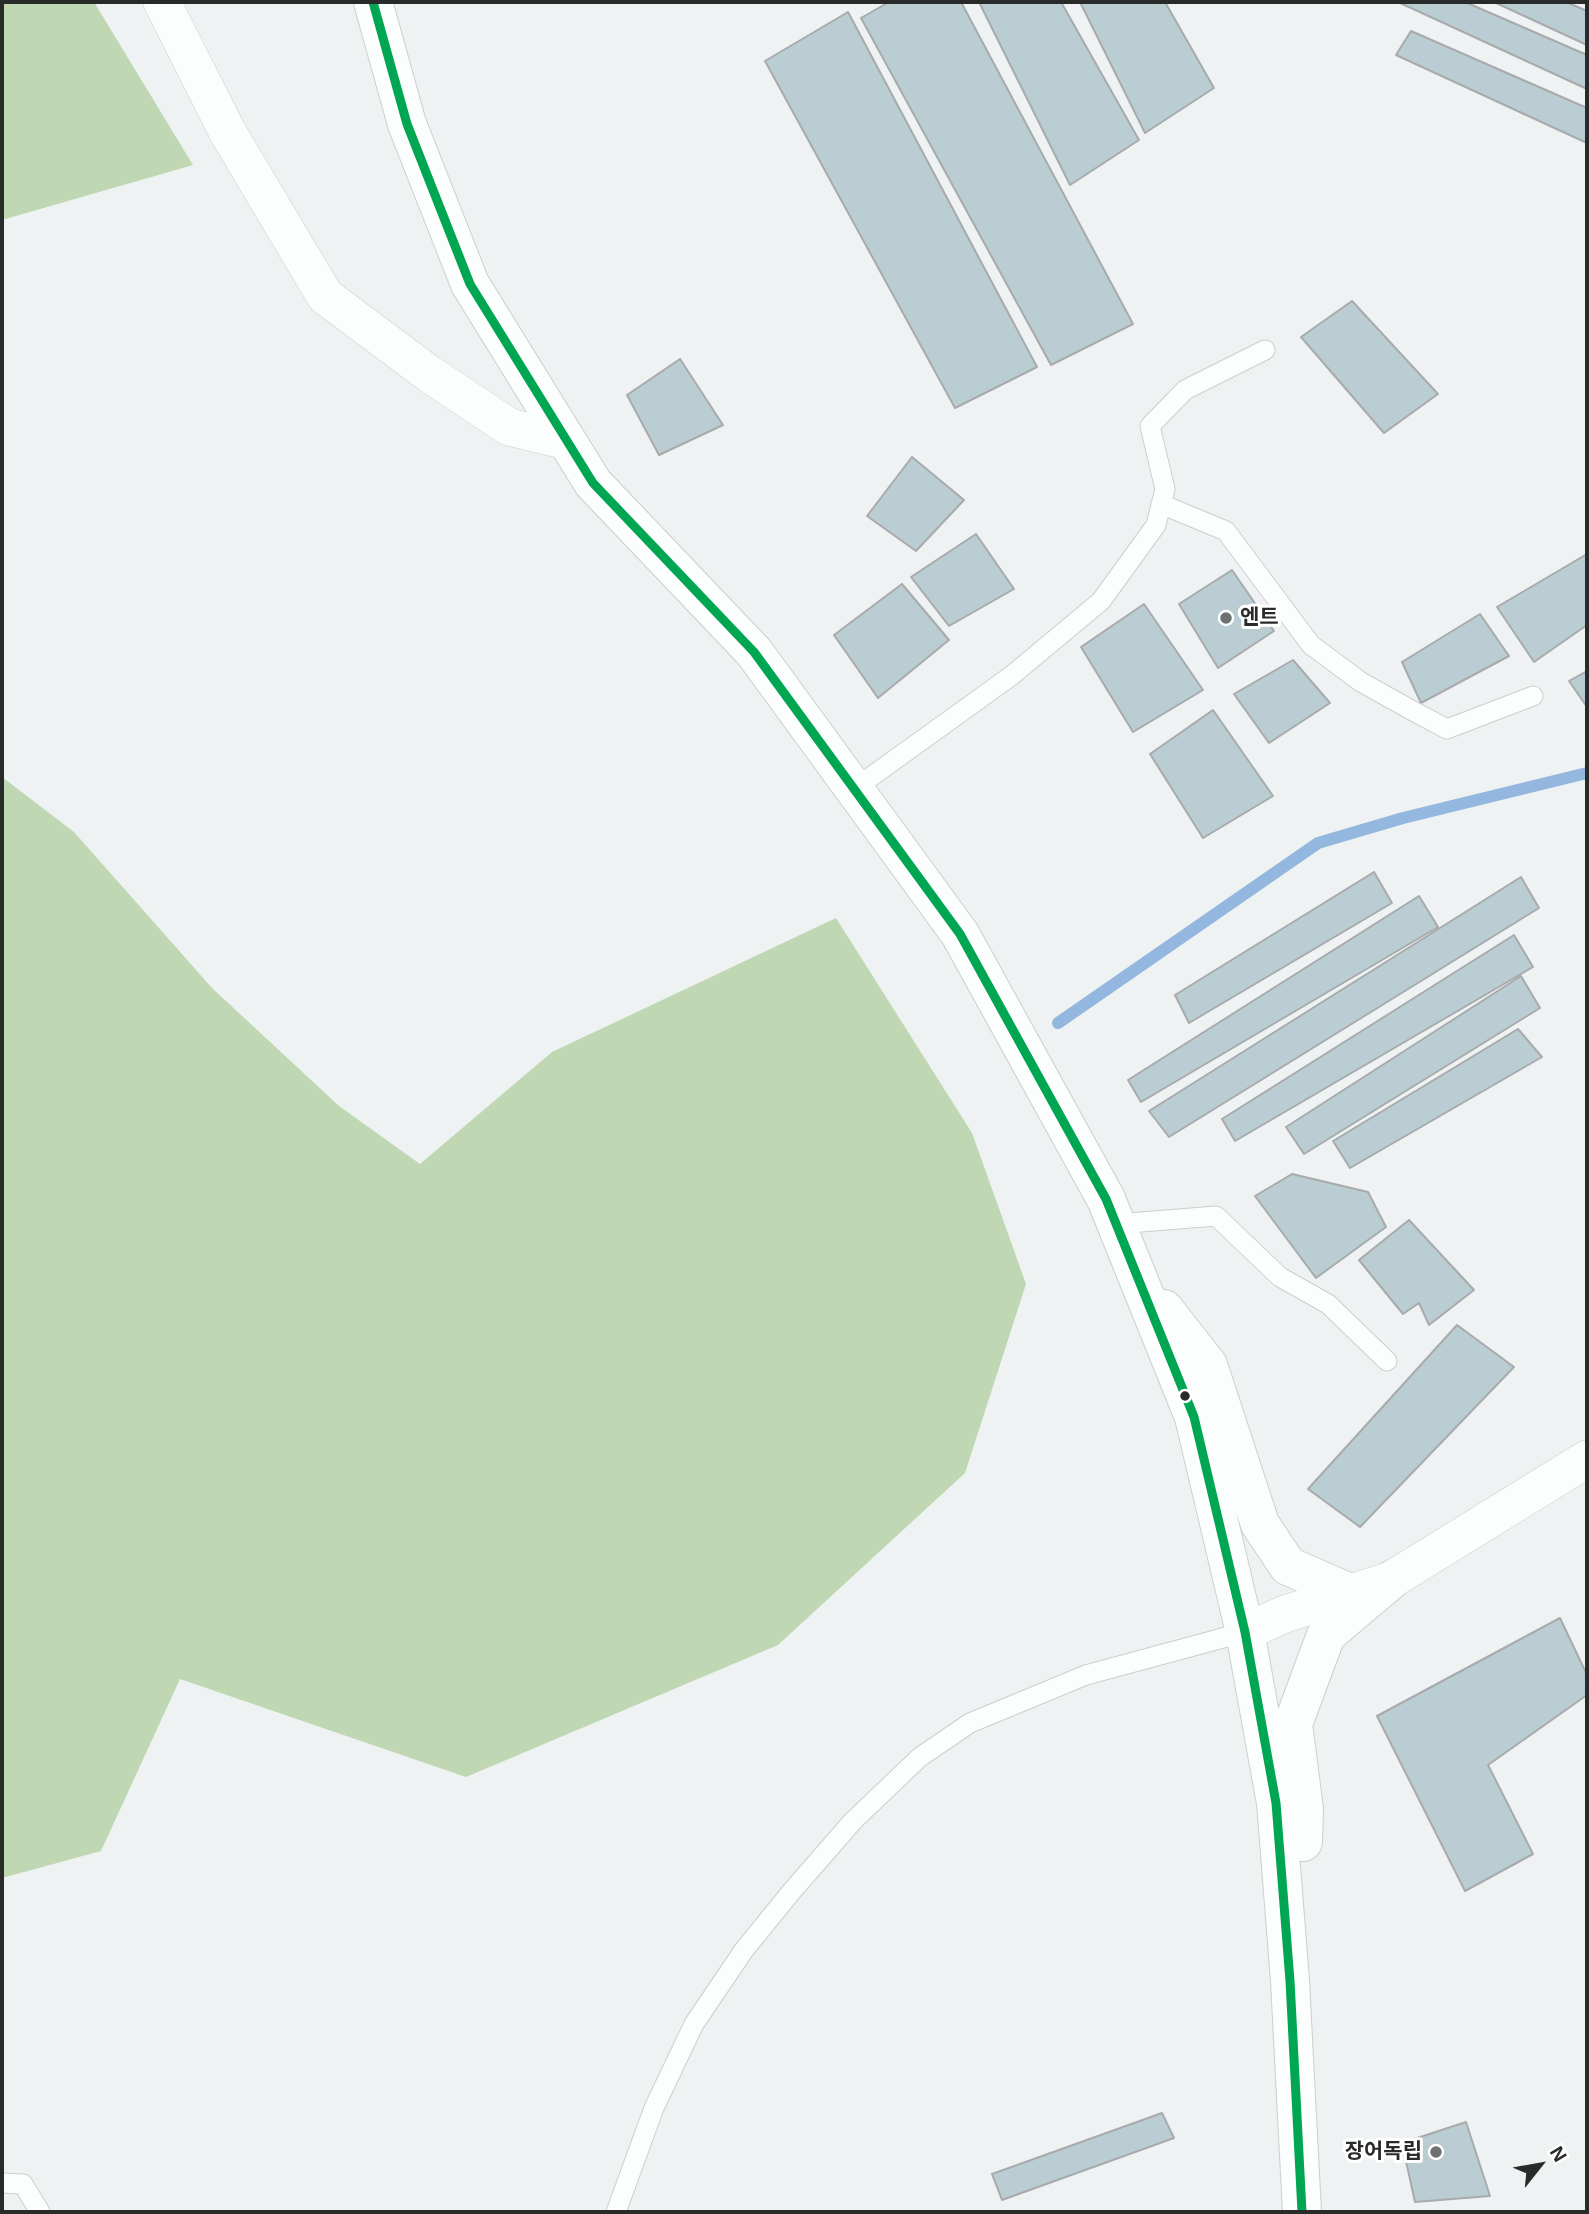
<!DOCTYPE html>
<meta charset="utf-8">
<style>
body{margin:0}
#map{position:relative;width:1589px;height:2214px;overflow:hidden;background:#eef2f2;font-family:Helvetica,sans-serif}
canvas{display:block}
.frame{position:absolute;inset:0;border:4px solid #282b2a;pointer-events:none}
.north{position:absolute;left:1505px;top:2130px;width:70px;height:70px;-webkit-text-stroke:5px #fff;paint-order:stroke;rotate:59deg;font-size:19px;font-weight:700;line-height:28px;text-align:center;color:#282b2a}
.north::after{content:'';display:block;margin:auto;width:24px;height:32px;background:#282b2a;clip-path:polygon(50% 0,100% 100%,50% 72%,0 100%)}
</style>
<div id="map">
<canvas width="1589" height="2214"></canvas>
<div class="frame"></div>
<div class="north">N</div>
</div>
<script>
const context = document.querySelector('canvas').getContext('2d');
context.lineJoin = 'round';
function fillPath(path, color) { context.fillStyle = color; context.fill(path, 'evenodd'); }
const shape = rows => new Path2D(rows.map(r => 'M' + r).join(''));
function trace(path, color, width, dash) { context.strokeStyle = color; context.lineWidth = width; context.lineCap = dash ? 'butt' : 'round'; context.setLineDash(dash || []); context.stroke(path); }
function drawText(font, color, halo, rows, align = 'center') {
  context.font = font + ' Helvetica,"Noto Sans KR",sans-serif'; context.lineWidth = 6; context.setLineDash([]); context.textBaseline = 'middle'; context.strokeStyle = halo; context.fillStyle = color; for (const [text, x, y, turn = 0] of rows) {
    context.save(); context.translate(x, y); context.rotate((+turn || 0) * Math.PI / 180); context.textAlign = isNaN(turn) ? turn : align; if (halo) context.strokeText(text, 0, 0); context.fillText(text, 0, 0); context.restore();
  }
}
fillPath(shape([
 [2,2,94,2,193,165,2,220],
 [2,777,74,832,212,988,339,1106,420,1164,552,1052,836,918,972,1133,1026,1284,965,1473,778,1645,466,1777,180,1679,101,1851,2,1878]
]), '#bfd7b3');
trace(shape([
 [1058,1023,1318,843,1403,818,1587,773]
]), '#94b7df', 12);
const building = shape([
 [889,2,961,2,1133,324,1051,365,861,18,889,2],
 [979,2,1061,2,1139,140,1070,185,979,2],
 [1080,2,1165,2,1214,88,1145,133,1080,2],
 [1398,2,1465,2,1587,55,1587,89,1398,2],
 [1494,2,1566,2,1587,11,1587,45,1494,2],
 [848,12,1037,367,955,408,765,61,848,12],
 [1411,31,1587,108,1587,143,1396,55,1411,31],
 [1352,301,1438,394,1384,433,1301,337,1352,301],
 [680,359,723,425,659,455,627,395,680,359],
 [912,457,964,500,916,551,867,516,912,457],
 [976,534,1014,589,949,626,911,577,976,534],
 [1587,554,1587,625,1534,662,1497,607,1587,554],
 [1232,570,1274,631,1218,668,1179,604,1232,570],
 [902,584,949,640,878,698,834,635,902,584],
 [1144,604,1203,690,1133,732,1081,647,1144,604],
 [1480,614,1509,656,1421,703,1402,662,1480,614],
 [1293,660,1330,703,1269,743,1234,694,1293,660],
 [1587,671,1587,707,1569,681,1587,671],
 [1213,710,1273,796,1203,838,1150,754,1213,710],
 [1374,872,1392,903,1189,1023,1175,995,1374,872],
 [1521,877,1539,908,1169,1137,1149,1111,1521,877],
 [1419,896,1438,927,1141,1102,1128,1080,1419,896],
 [1514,935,1533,967,1235,1141,1222,1119,1514,935],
 [1521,976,1540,1008,1304,1154,1286,1127,1521,976],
 [1518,1029,1542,1057,1350,1168,1333,1141,1518,1029],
 [1292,1174,1368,1192,1386,1227,1316,1278,1255,1196,1292,1174],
 [1409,1220,1474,1290,1429,1325,1419,1303,1403,1314,1359,1260,1409,1220],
 [1457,1325,1514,1367,1360,1527,1308,1489,1457,1325],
 [1560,1618,1587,1675,1587,1695,1488,1765,1533,1854,1465,1891,1377,1716,1560,1618],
 [1162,2113,1174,2138,1002,2200,992,2174,1162,2113],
 [1466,2122,1490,2196,1415,2202,1402,2143,1466,2122]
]);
fillPath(building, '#b9cdd3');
trace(building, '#a8aaab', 2);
const lane = shape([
 [1161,504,1226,531,1311,645,1361,682,1413,711,1447,729,1533,696],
 [854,789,1011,676,1101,601,1156,525,1165,489,1150,426,1185,390,1265,350],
 [1116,1224,1216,1216,1280,1277,1328,1304,1387,1361],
 [2,2183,23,2184,40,2212],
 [616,2212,654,2108,694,2024,744,1950,792,1891,853,1821,920,1757,970,1723,1086,1675,1245,1632]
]);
const street = shape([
 [162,2,227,131,325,296,428,373,509,427,567,441],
 [1245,1632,1285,1614,1391,1580,1587,1459]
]);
const secondary = shape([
 [373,2,407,124,470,284,593,483,754,652,960,934,1106,1199,1194,1417,1245,1632,1276,1803,1290,1981,1302,2212],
 [1164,1309,1208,1365,1260,1524,1288,1566,1352,1594],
 [1303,1842,1304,1809,1293,1724,1326,1635,1391,1580]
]);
trace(lane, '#cccfce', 21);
trace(street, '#cccfce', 38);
trace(secondary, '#cccfce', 40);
trace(lane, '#fcfdfd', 19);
trace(street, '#fcfdfd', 37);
trace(secondary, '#fcfdfd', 38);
trace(shape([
 [373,2,407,124,470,284,593,483,754,652,960,934,1106,1199,1194,1417,1245,1632,1276,1803,1290,1981,1302,2212]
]), '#00a651', 9);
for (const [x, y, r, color] of [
 [1226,618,7,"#6d7170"],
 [1185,1396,6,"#282b2a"],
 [1436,2152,7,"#6d7170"]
]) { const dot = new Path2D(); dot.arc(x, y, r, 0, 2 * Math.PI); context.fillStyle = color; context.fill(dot); trace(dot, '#fff', 2.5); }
drawText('bold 21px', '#282b2a', '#fff', [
 ["엔트",1240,618],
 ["장어독립",1422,2152,"right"]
], 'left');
</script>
